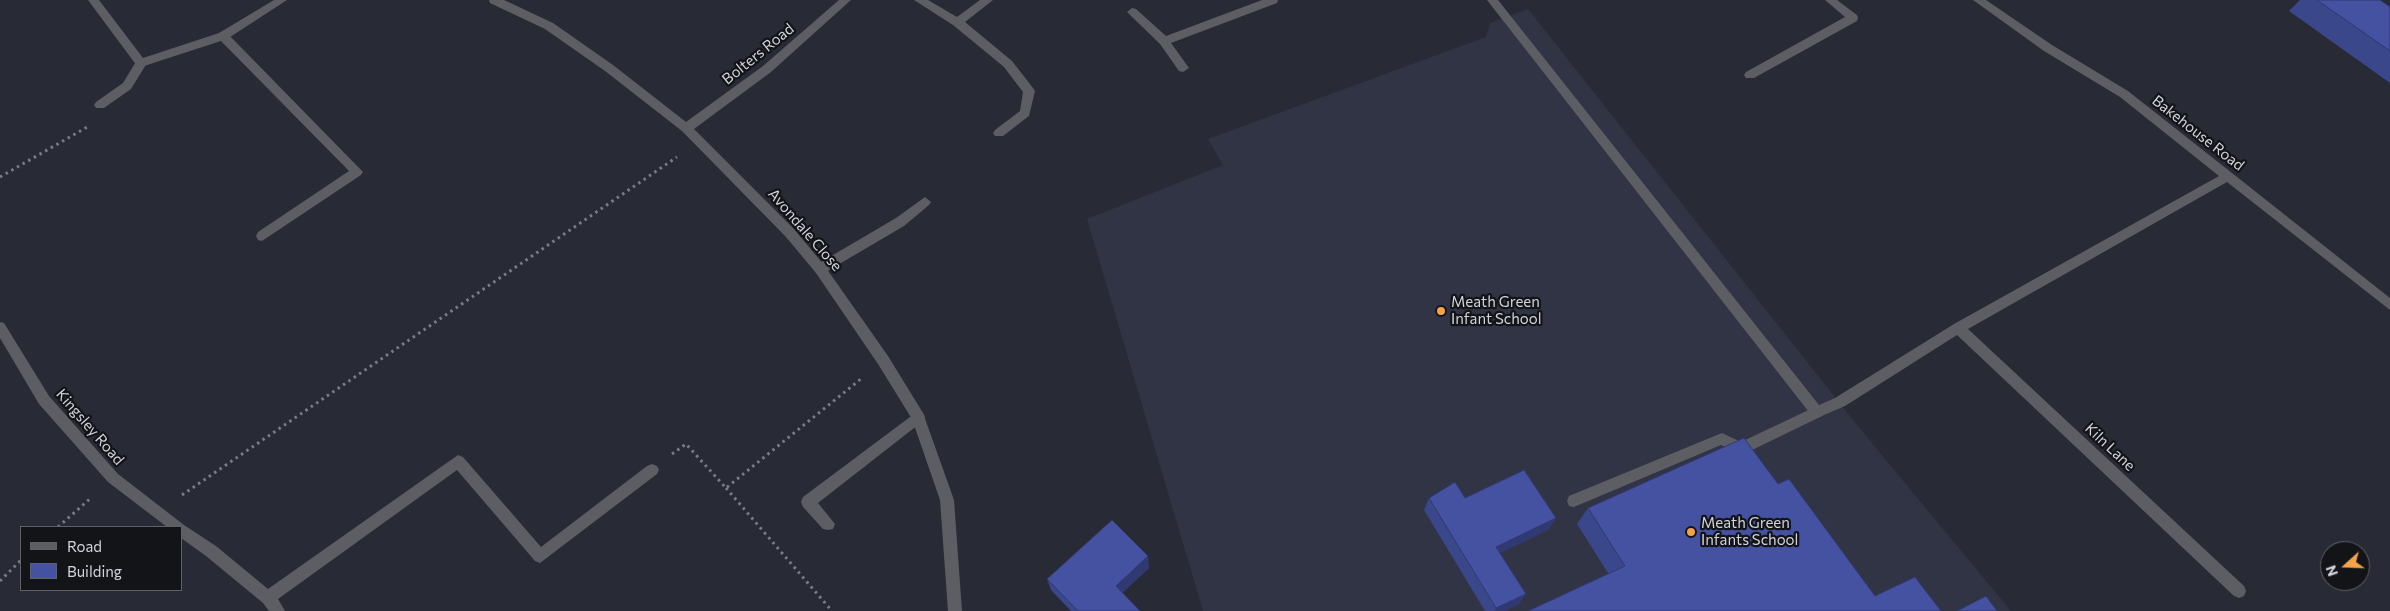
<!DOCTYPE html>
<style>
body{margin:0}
#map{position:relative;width:2390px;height:611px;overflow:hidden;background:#282b35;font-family:Commissioner,sans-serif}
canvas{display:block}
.legend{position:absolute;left:20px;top:526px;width:162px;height:65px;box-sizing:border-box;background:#121418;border:1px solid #5f6166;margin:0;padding:6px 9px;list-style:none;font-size:15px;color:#d2d4db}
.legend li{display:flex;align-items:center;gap:10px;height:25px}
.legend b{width:25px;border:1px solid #5f6166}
.north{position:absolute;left:2320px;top:541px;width:50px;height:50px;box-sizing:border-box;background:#121418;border:1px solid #5f6166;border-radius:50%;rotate:250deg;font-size:14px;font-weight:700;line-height:20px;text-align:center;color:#d2d4db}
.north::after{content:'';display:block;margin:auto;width:18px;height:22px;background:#f7a149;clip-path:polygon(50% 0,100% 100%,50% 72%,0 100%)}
</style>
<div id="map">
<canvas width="2390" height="611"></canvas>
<ul class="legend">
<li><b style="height:6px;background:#5d5e63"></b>Road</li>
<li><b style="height:14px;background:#4452a1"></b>Building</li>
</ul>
<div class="north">N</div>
</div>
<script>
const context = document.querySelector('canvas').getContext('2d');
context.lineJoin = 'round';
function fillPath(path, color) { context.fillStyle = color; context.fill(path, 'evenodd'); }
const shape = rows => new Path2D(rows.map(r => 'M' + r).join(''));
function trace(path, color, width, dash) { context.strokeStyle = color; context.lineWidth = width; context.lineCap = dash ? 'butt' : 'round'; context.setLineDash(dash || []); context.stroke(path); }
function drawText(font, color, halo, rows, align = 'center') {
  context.font = font + ' Commissioner,sans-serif'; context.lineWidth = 4.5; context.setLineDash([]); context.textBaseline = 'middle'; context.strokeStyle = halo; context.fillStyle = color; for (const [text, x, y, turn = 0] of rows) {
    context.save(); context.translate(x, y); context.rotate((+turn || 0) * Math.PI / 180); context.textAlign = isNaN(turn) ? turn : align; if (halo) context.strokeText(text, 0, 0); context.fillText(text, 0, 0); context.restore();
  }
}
fillPath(shape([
 [1528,9,1857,425,2011,611,1203,611,1087,219,1223,165,1208,139,1486,37,1490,23]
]), '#303444');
trace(shape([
 [0,177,89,126],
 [672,454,686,444,726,488,862,378],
 [726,488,832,611],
 [182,495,677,157],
 [58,527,92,497],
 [0,581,21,560]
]), '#7a7c85', 3, [2.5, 4]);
fillPath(shape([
 [223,32,227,33,363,172,361,175,262,241,258,240,256,236,258,232,349,171,219,39,218,36,219,33,223,32],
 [141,59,147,63,131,89,104,108,96,108,94,105,96,102,123,83,137,60,141,59],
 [925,197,931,202,929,205,904,226,824,273,816,273,814,269,816,265,896,218,925,197],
 [1817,406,1822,408,1824,412,1822,416,1746,453,1741,455,1721,445,1574,507,1569,506,1567,501,1569,496,1717,435,1722,433,1741,442,1817,406],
 [918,411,923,413,925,417,923,421,818,503,835,524,833,529,828,530,823,529,803,507,801,502,803,497,918,411]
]), '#5d5e63');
fillPath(shape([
 [88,0,99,0,143,58,219,33,274,0,287,0,227,39,141,67,137,66,88,0],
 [489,0,504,0,553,23,613,65,686,122,763,66,839,0,851,0,771,72,694,129,794,229,824,265,888,356,923,413,954,500,962,611,948,611,940,500,912,419,878,364,816,273,786,237,682,131,605,71,545,29,490,3,489,0],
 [914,0,928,0,957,17,980,0,993,0,965,22,1012,61,1033,88,1035,91,1029,116,1003,136,995,136,993,133,995,130,1020,111,1023,92,1004,67,953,25,914,0],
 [1262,0,1278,0,1277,3,1171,43,1189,68,1183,72,1179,71,1160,44,1127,12,1132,8,1136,9,1166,36,1262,0],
 [1487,0,1498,0,1819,405,1835,398,1954,324,2219,176,2120,97,2044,51,1973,0,1986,0,2052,45,2128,91,2232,173,2390,298,2390,310,2227,182,1968,329,2244,586,2246,591,2244,596,2239,598,2234,596,1957,335,1845,406,1817,418,1812,416,1487,0],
 [1825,0,1837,0,1857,15,1858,18,1857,21,1754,78,1746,78,1744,75,1746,72,1845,17,1825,0],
 [0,322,4,323,49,396,118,474,184,525,216,546,268,589,458,455,463,457,541,547,647,466,652,464,657,466,659,470,657,474,540,563,535,561,457,470,278,599,285,611,269,611,263,603,206,556,181,538,181,527,167,527,108,482,39,404,0,338,0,322]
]), '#5d5e63');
fillPath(shape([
 [2300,0,2380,0,2390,7,2390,83,2289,11],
 [1778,484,1875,596,1608,573,1577,524,1588,508],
 [1429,498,1465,498,1556,518,1548,530,1500,553,1519,604,1505,611,1485,611,1424,510],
 [1149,568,1122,593,1140,611,1071,611,1051,590,1047,579]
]), '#3a478a');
fillPath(shape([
 [1556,518,1548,530,1490,558,1496,547],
 [1148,556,1149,568,1117,597,1116,586],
 [1526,594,1519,604,1505,611,1494,611,1496,608]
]), '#303971');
const building = shape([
 [2317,0,2380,0,2390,7,2390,51,2317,0],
 [1744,438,1778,484,1789,479,1875,596,1915,577,1941,611,1528,611,1625,566,1588,508,1744,438],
 [1524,470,1556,518,1496,547,1526,594,1496,608,1429,498,1455,482,1465,498,1524,470],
 [1112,520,1148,556,1116,586,1140,611,1078,611,1047,579,1112,520],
 [1986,596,1997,611,1957,611,1986,596]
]);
fillPath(building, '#4452a1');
trace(building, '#303971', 1);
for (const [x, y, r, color] of [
 [1441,311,5,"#f7a149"],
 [1691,532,5,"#f7a149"]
]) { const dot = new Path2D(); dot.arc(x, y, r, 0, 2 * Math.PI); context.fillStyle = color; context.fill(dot); trace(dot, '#121418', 2); }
drawText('15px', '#d2d4db', '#121418', [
 ["Bolters Road",758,54,-39],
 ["Bakehouse Road",2198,133,38],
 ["Avondale Close",805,230,49],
 ["Kingsley Road",90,427,49],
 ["Kiln Lane",2110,447,43]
]);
drawText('15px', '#d2d4db', '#121418', [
 ["Meath Green",1451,302],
 ["Infant School",1451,319],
 ["Meath Green",1701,523],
 ["Infants School",1701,540]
], 'left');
</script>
